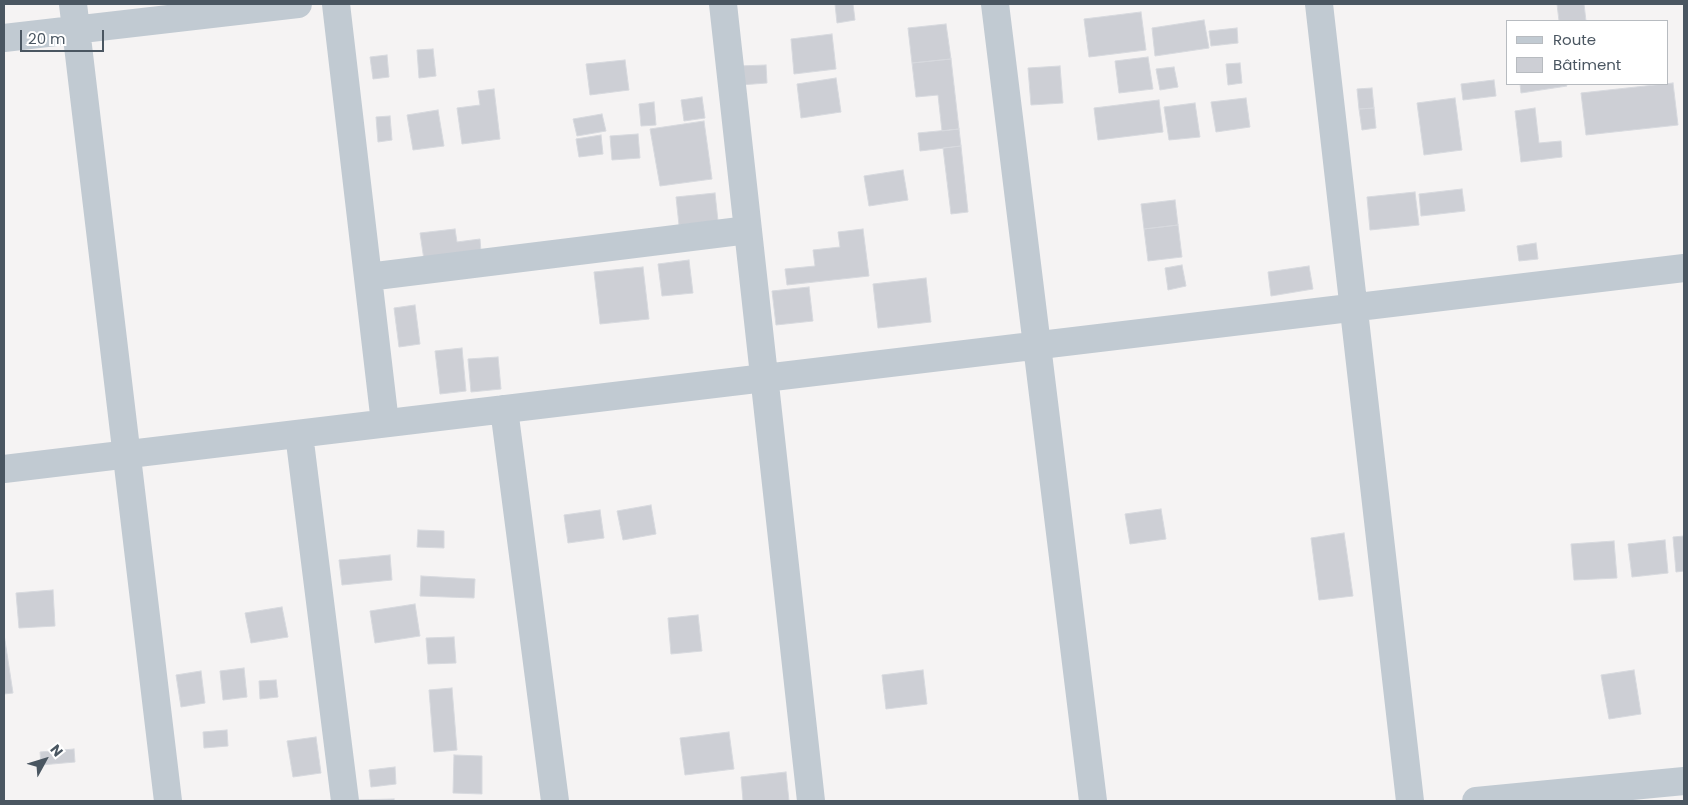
<!DOCTYPE html>
<meta charset="utf-8">
<style>
body{margin:0}
#map{position:relative;width:1688px;height:805px;overflow:hidden;background:#f5f3f3;font-family:Poppins,sans-serif}
canvas{display:block}
.frame{position:absolute;inset:0;border:5px solid #4a5661;pointer-events:none}
.legend{position:absolute;left:1506px;top:20px;width:162px;height:65px;box-sizing:border-box;background:#fff;border:1px solid #b7bbc0;margin:0;padding:6px 9px;list-style:none;font-size:15px;color:#4a5661}
.legend li{display:flex;align-items:center;gap:10px;height:25px}
.legend b{width:25px;border:1px solid #b7bbc0}
.north{position:absolute;left:20px;top:735px;width:50px;height:50px;-webkit-text-stroke:4px #fff;paint-order:stroke;rotate:51deg;font-size:14px;font-weight:700;line-height:20px;text-align:center;color:#4a5661}
.north::after{content:'';display:block;margin:auto;width:18px;height:22px;background:#4a5661;clip-path:polygon(50% 0,100% 100%,50% 72%,0 100%)}
.scale{position:absolute;left:20px;top:30px;width:84px;height:22px;box-sizing:border-box;border:2px solid #4a5661;border-top:0;padding-left:6px;font-size:15px;line-height:18px;white-space:nowrap;color:#4a5661;-webkit-text-stroke:4px #fff;paint-order:stroke}
</style>
<div id="map">
<canvas width="1688" height="805"></canvas>
<div class="frame"></div>
<ul class="legend">
<li><b style="height:6px;background:#c1cad2"></b>Route</li>
<li><b style="height:14px;background:#cdcfd5"></b>Bâtiment</li>
</ul>
<div class="north">N</div>
<div class="scale">20 m</div>
</div>
<script>
const context = document.querySelector('canvas').getContext('2d');
context.lineJoin = 'round';
function fillPath(path, color) { context.fillStyle = color; context.fill(path, 'evenodd'); }
const shape = rows => new Path2D(rows.map(r => 'M' + r).join(''));
function trace(path, color, width, dash) { context.strokeStyle = color; context.lineWidth = width; context.lineCap = dash ? 'butt' : 'round'; context.setLineDash(dash || []); context.stroke(path); }
const building = shape([
 [835,4,853,4,855,20,837,23,835,4],
 [1557,4,1584,4,1586,21,1559,21,1557,4],
 [1141,12,1146,50,1089,57,1084,19,1141,12],
 [1204,20,1209,48,1155,56,1152,28,1204,20],
 [946,24,951,59,912,63,908,28,946,24],
 [1237,28,1238,43,1211,46,1209,31,1237,28],
 [832,34,836,69,794,74,791,39,832,34],
 [433,49,436,76,419,78,417,50,433,49],
 [387,55,389,77,373,79,370,57,387,55],
 [1148,57,1153,89,1119,93,1115,61,1148,57],
 [951,59,959,129,942,131,938,95,916,97,912,63,951,59],
 [625,60,629,90,590,95,586,64,625,60],
 [1240,63,1242,83,1228,85,1226,64,1240,63],
 [766,65,767,83,740,85,738,66,766,65],
 [1060,66,1063,103,1031,105,1028,68,1060,66],
 [1174,67,1178,87,1160,90,1156,69,1174,67],
 [836,78,841,112,801,118,797,84,836,78],
 [1494,80,1496,96,1463,100,1461,84,1494,80],
 [1673,83,1678,125,1586,135,1581,93,1673,83],
 [1520,84,1566,84,1567,86,1521,93,1520,84],
 [1372,88,1374,108,1359,109,1357,89,1372,88],
 [494,89,500,139,462,144,457,108,480,105,478,91,494,89],
 [702,97,705,118,684,121,681,100,702,97],
 [1246,98,1250,127,1216,132,1211,102,1246,98],
 [1455,98,1462,150,1424,155,1417,103,1455,98],
 [1159,100,1163,132,1098,140,1094,108,1159,100],
 [654,102,656,125,641,126,639,104,654,102],
 [1195,103,1200,137,1169,140,1164,107,1195,103],
 [1374,108,1376,128,1362,130,1359,109,1374,108],
 [1535,108,1539,143,1561,141,1562,157,1521,162,1515,111,1535,108],
 [438,110,444,146,413,150,407,115,438,110],
 [602,114,606,131,577,136,573,119,602,114],
 [390,116,392,140,378,142,376,117,390,116],
 [704,121,712,179,660,186,650,129,704,121],
 [959,129,961,146,920,151,918,133,959,129],
 [638,134,640,158,612,160,610,136,638,134],
 [601,135,603,154,579,157,576,139,601,135],
 [961,146,968,212,951,214,943,148,961,146],
 [903,170,908,200,869,206,864,176,903,170],
 [1462,189,1465,211,1421,216,1419,194,1462,189],
 [1415,192,1419,225,1370,230,1367,197,1415,192],
 [715,193,718,221,679,225,676,197,715,193],
 [1175,200,1178,225,1144,229,1141,204,1175,200],
 [1178,225,1182,257,1148,261,1144,229,1178,225],
 [455,229,457,242,480,239,481,252,424,260,420,233,455,229],
 [863,229,869,276,787,285,785,269,815,266,813,250,840,247,838,232,863,229],
 [1536,243,1538,259,1519,261,1517,246,1536,243],
 [689,260,693,293,662,296,658,264,689,260],
 [1182,265,1186,286,1168,290,1165,268,1182,265],
 [1309,266,1313,289,1271,296,1268,272,1309,266],
 [643,267,649,319,600,324,594,272,643,267],
 [926,278,931,322,878,328,873,284,926,278],
 [809,287,813,321,776,325,772,291,809,287],
 [415,305,420,344,399,347,394,308,415,305],
 [462,348,466,391,440,394,435,351,462,348],
 [498,357,501,389,471,392,468,359,498,357],
 [651,505,656,534,623,540,617,511,651,505],
 [1161,509,1166,539,1130,544,1125,514,1161,509],
 [600,510,604,538,568,543,564,515,600,510],
 [418,530,444,531,444,548,417,547,418,530],
 [1344,533,1353,596,1319,600,1311,538,1344,533],
 [1684,536,1684,571,1676,572,1673,537,1684,536],
 [1665,540,1668,573,1632,577,1628,544,1665,540],
 [1614,541,1617,578,1574,580,1571,544,1614,541],
 [390,555,392,580,342,585,339,560,390,555],
 [421,576,475,579,474,598,420,596,421,576],
 [53,590,55,626,19,628,16,593,53,590],
 [415,604,420,636,375,643,370,611,415,604],
 [282,607,288,637,251,643,245,613,282,607],
 [698,615,702,651,671,654,668,618,698,615],
 [4,634,13,693,4,694,4,634],
 [454,637,456,663,428,664,426,638,454,637],
 [244,668,247,697,223,700,220,671,244,668],
 [923,670,927,704,886,709,882,675,923,670],
 [1634,670,1641,714,1609,719,1601,675,1634,670],
 [201,671,205,703,181,707,176,675,201,671],
 [276,680,278,697,260,699,259,681,276,680],
 [452,688,457,750,434,752,429,690,452,688],
 [227,730,228,746,204,748,203,732,227,730],
 [729,732,734,769,685,775,680,738,729,732],
 [316,737,321,773,293,777,287,741,316,737],
 [74,749,75,762,41,765,40,752,74,749],
 [454,755,482,756,482,794,453,793,454,755],
 [395,767,396,784,371,787,369,770,395,767],
 [786,772,789,801,743,801,741,777,786,772],
 [394,799,394,801,354,801,354,800,394,799]
]);
fillPath(building, '#cdcfd5');
trace(building, '#d7d9de', 1);
trace(shape([
 [73,4,168,801],
 [336,4,385,423],
 [723,4,811,801],
 [995,4,1093,801],
 [1319,4,1410,801],
 [4,38,298,4],
 [368,277,748,230],
 [504,409,555,801],
 [299,434,345,801],
 [4,469,1684,268],
 [1476,801,1684,781]
]), '#c1cad2', 28);
</script>
